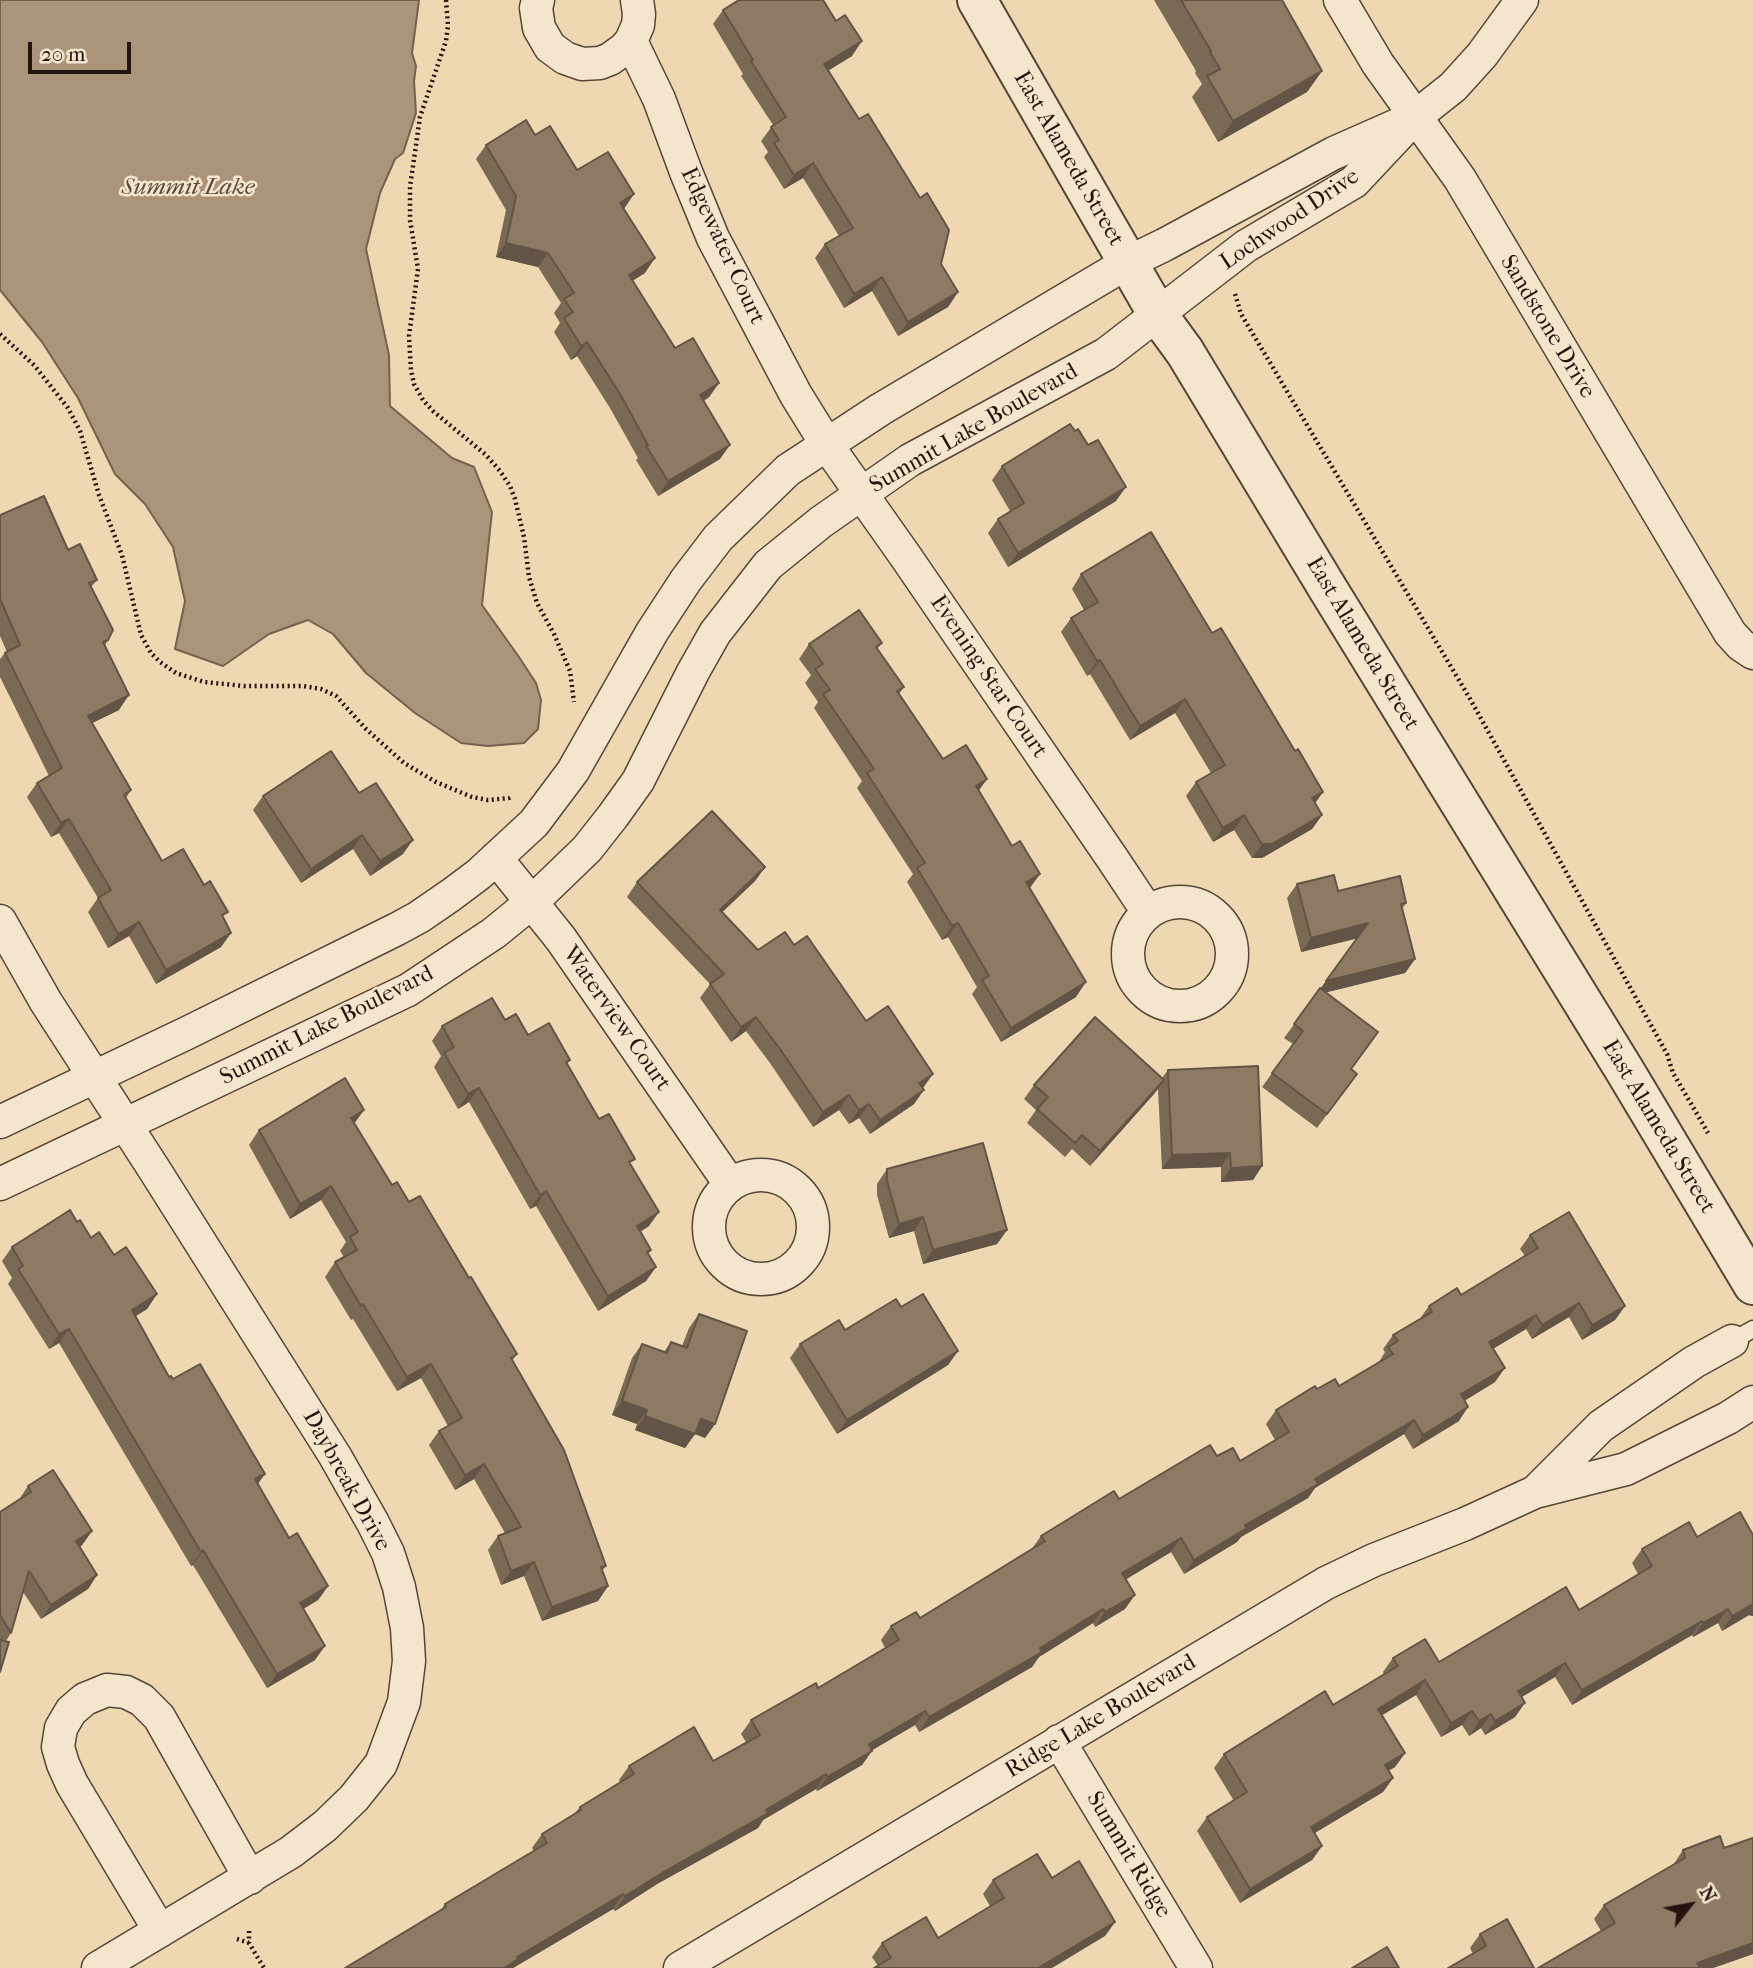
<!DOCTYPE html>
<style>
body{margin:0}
#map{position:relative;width:1753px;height:1968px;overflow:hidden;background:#eed8b2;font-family:"IM FELL French Canon",serif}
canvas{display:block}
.north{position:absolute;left:1655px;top:1870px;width:70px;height:70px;-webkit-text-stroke:5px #f4e6cd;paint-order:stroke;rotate:59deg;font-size:19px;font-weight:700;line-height:28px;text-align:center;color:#25140e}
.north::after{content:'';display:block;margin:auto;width:24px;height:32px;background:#25140e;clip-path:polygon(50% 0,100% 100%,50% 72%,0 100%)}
.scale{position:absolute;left:28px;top:42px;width:103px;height:32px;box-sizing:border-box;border:4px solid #25140e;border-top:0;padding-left:9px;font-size:21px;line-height:24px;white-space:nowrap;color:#25140e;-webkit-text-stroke:5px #f4e6cd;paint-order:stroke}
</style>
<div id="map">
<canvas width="1753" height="1968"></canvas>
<div class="north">N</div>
<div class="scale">20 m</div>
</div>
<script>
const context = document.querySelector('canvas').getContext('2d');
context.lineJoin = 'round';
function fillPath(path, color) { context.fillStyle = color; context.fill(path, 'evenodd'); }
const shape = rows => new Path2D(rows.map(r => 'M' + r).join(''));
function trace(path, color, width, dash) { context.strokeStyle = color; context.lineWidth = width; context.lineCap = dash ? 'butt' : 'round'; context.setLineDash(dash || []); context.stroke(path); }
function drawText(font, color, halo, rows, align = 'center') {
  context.font = font + ' "IM FELL French Canon",serif'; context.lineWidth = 5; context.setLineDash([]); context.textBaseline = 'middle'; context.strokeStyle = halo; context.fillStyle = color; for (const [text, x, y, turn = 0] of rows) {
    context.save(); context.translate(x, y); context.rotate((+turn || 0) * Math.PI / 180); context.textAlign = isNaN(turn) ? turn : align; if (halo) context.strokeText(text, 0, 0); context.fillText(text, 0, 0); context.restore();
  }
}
const water = shape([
 [0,0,419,0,412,53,416,66,414,81,416,113,403,153,395,159,380,193,366,249,389,355,390,406,452,458,474,467,492,512,482,605,519,657,536,683,541,700,538,729,524,743,488,746,461,743,415,713,366,673,333,634,308,620,269,634,223,666,175,649,185,601,173,547,145,504,115,474,78,398,42,342,0,290,0,0]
]);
fillPath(water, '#aa957a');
trace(water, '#75614f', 2);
const service = shape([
 [1732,1341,1753,1329]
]);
const minor = shape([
 [538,0,536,8,539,28,550,47,565,58,582,64,600,63,610,59,624,49,631,41,638,25,639,14,637,0],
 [1340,0,1378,64,1460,179,1730,633,1741,645,1753,653],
 [631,41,659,99,686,172,713,238,796,395,827,445,906,557,1112,858,1148,912],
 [496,858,561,939,730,1184],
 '1128 954a52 52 0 1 1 104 0a52 52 0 1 1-104 0Z',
 [0,921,46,1002,154,1169,335,1456,373,1523,388,1553,399,1587,407,1628,409,1661,404,1702,381,1764,354,1798,325,1826,291,1852,98,1968],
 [0,1122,187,1033,397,929,419,917,451,895,479,874,534,823,573,771,652,632,686,580,718,538,788,470,881,409,1127,263,1164,245,1334,153,1402,123],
 '709 1227a52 52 0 1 1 104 0a52 52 0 1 1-104 0Z',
 [0,1184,408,990,494,933,532,902,587,849,613,816,638,781,693,672,715,633,768,565,821,522,910,460,1106,354,1246,246,1354,182,1415,117,1453,87,1482,55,1522,0],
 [1732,1341,1694,1362,1601,1426,1535,1492,1626,1469,1728,1418,1753,1402],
 [1059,1741,1196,1968],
 [160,1931,72,1784,63,1764,58,1747,61,1728,71,1711,85,1699,107,1690,126,1692,142,1700,159,1717,250,1878],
 [680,1968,1326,1583,1374,1560,1465,1524,1535,1492]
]);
const tertiary = shape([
 [977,0,1158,315,1185,352,1328,589,1625,1071,1753,1285]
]);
trace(service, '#574537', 19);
trace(minor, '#574537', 35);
trace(tertiary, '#574537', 42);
trace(shape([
 [446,0,448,26,446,41,420,117,410,187,410,220,418,269,409,336,411,370,414,384,423,400,433,411,486,455,500,471,510,486,515,499,524,537,529,577,537,603,554,634,570,671,574,702],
 [1235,294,1241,314,1469,697,1667,1054,1673,1073,1708,1133],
 [0,334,34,365,68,408,80,431,99,495,122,555,141,635,151,653,160,662,176,673,204,682,244,686,303,686,321,689,336,696,366,729,404,763,436,782,472,797,488,800,509,798,512,796],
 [249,1931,249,1943,264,1968],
 [237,1939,249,1943]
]), '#25140e', 4.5, [2, 3.5]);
trace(service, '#f4e6cd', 16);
trace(minor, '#f4e6cd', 32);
trace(tertiary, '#f4e6cd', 38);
fillPath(shape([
 [1154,0,1282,0,1322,71,1307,92,1218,142,1192,97,1202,84,1195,73,1196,71],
 [723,10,852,56,828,70,958,292,948,307,898,336,872,291,844,308,815,258,825,244,839,236,803,178,784,189,764,157,768,152,761,141,773,125,741,76,743,74,713,24],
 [535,135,624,209,645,273,632,281,675,348,719,383,709,397,704,401,720,459,658,496,636,460,638,458,610,408,577,356,571,360,554,332,560,323,554,313,561,303,538,267,496,257,506,210,476,159,486,145],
 [1075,431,1116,501,1008,567,988,533,998,519,1010,511,992,480,1002,466],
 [0,515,68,550,97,580,91,587,108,640,105,645,119,710,92,723,131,790,126,798,162,861,223,918,231,933,221,947,156,984,129,936,108,948,88,912,98,898,59,833,51,837,27,797,37,783,49,776,0,677,0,659,5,653,7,652,0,636],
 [1081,574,1212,633,1323,792,1315,803,1322,815,1312,829,1262,858,1252,858,1234,830,1213,842,1186,796,1196,782,1211,773,1175,713,1130,740,1090,674,1087,676,1061,632,1071,618,1084,610,1072,589],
 [882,643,877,649,904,687,899,694,943,759,987,779,979,790,1030,888,1076,997,1001,1042,972,994,977,987,948,937,942,940,907,882,913,874,857,788,862,781,814,708,818,702,805,683,811,675,799,659,809,644],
 [359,793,403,854,370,876,353,849,301,883,253,810,263,796],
 [765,867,755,881,722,912,758,950,794,945,866,1021,923,1089,914,1104,870,1134,859,1118,849,1124,839,1110,813,1127,770,1063,746,1031,731,1042,700,998,710,984,627,897,637,882],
 [1297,884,1406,903,1402,909,1415,959,1405,973,1326,992,1351,1069,1357,1074,1317,1128,1262,1087,1293,1044,1284,1038,1358,938,1301,952,1287,898],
 [505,1020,528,1035,570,1060,567,1064,599,1119,631,1165,649,1226,640,1232,651,1250,648,1254,656,1267,646,1281,598,1311,536,1206,530,1209,469,1102,458,1109,434,1067,441,1056,432,1041,442,1026],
 [1168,1070,1262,1166,1253,1180,1221,1182,1221,1167,1162,1169,1158,1089,1090,1166,1072,1149,1065,1157,1027,1123,1036,1110,1024,1099,1034,1085,1162,1078],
 [364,1110,354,1123,392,1185,409,1202,469,1278,517,1354,512,1361,606,1566,602,1571,608,1586,598,1601,542,1621,524,1576,501,1585,488,1550,498,1536,505,1533,474,1479,455,1490,429,1445,439,1431,448,1426,421,1378,397,1391,353,1319,351,1320,325,1277,335,1262,344,1257,340,1251,346,1242,321,1200,290,1219,249,1145,259,1130],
 [887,1169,1007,1230,997,1244,923,1264,914,1231,889,1238,877,1195,877,1184],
 [77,1222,91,1238,114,1255,157,1294,147,1309,135,1316,169,1377,173,1379,265,1474,257,1484,289,1538,328,1586,318,1600,303,1609,315,1660,267,1688,193,1565,191,1566,59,1343,49,1349,8,1284,12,1278,2,1261,12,1247],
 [1530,1235,1625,1306,1615,1320,1582,1340,1569,1317,1532,1339,1526,1329,1493,1349,1495,1382,1464,1401,1459,1421,1413,1449,1404,1434,1315,1488,1308,1498,1241,1537,1237,1542,1184,1574,1171,1552,1126,1579,1125,1609,1095,1627,1093,1623,1039,1657,1032,1667,919,1732,915,1725,872,1750,862,1765,817,1791,816,1789,763,1820,758,1828,657,1884,615,1911,613,1909,513,1968,345,1968,440,1911,445,1904,534,1851,532,1848,542,1834,574,1814,580,1807,620,1783,619,1780,629,1766,713,1761,746,1742,741,1734,751,1720,818,1688,885,1648,881,1640,891,1626,920,1618,1031,1550,1041,1536,1119,1499,1217,1456,1240,1461,1275,1440,1266,1424,1276,1410,1317,1389,1339,1386,1379,1362,1385,1352,1383,1349,1393,1335,1419,1320,1429,1306,1461,1295,1525,1256,1520,1249],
 [901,1307,958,1351,948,1365,837,1434,790,1358,800,1344,845,1330],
 [699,1314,715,1424,705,1438,695,1434,685,1448,635,1430,637,1424,612,1415,632,1358,642,1344,664,1352,671,1342,682,1346,689,1328],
 [28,1486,92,1531,82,1545,80,1547,97,1575,88,1589,41,1619,23,1592,11,1633,6,1641,0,1672,0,1512,18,1501],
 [1753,1535,1753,1616,1749,1615,1722,1631,1718,1623,1693,1637,1692,1635,1572,1705,1555,1677,1522,1697,1515,1717,1485,1735,1481,1728,1469,1736,1462,1725,1441,1737,1416,1695,1382,1715,1405,1753,1395,1767,1388,1771,1393,1778,1383,1792,1315,1833,1322,1846,1312,1860,1240,1903,1197,1831,1207,1817,1234,1801,1214,1768,1224,1754,1333,1705,1384,1675,1383,1672,1393,1658,1439,1662,1579,1610,1638,1574,1632,1563,1642,1549,1697,1537],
 [1753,1838,1753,1954,1713,1968,1601,1931,1594,1919,1604,1905,1673,1865,1683,1850,1724,1848],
 [1052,1878,1115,1922,1105,1936,878,1966,872,1957,882,1943,938,1938,990,1906,983,1894,993,1880],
 [1480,1934,1534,1968,1473,1954,1470,1948]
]), '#7a6955');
fillPath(shape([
 [862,41,852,56,815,79,824,64],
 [1322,71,1307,92,1218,142,1233,121],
 [813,163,803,178,784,189,794,175],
 [634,194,624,209,620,203],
 [506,243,548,253,538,267,496,257],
 [655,258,645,273,619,289,629,275],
 [882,277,872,291,844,308,854,294],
 [958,292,948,307,898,336,908,322],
 [587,342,577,356,571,360,581,346],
 [719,383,709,397,690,409,700,395],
 [730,445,720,459,658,496,668,481],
 [1126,487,1116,501,1008,567,1018,553],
 [1100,660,1090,674,1087,676,1097,661],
 [129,695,119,710,78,730,88,716],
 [1185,699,1175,713,1130,740,1140,726],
 [987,779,977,793,976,786],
 [1323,792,1313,806,1312,798],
 [1244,815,1234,830,1213,842,1223,828],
 [1322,815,1312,829,1262,858,1252,858,1262,844],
 [69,819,59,833,51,837,61,823],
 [362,835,353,849,301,883,311,869],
 [413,840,403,854,370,876,380,861],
 [765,867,755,881,710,924,720,910],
 [1040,874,1030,888,1026,882],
 [139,922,129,936,108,948,118,934],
 [958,923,948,937,942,940,952,926],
 [1368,923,1359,938,1301,952,1311,938],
 [231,933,221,947,156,984,166,970],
 [1415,959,1405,973,1316,995,1326,981],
 [1086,982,1076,997,1001,1042,1011,1028],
 [756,1017,746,1031,731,1042,741,1027],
 [933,1074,923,1088,919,1083],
 [1164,1080,1154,1094,1090,1166,1100,1151],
 [479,1088,469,1102,458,1109,468,1094],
 [924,1090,914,1104,870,1134,880,1120],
 [849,1095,839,1110,813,1127,823,1112],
 [869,1104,859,1118,849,1124,859,1110],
 [364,1110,354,1124,351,1118],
 [1230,1153,1221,1167,1162,1169,1172,1155],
 [1262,1166,1253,1180,1221,1182,1231,1168],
 [331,1186,321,1200,290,1219,300,1204],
 [546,1191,536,1206,530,1209,540,1195],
 [659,1212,649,1226,627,1240,637,1226],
 [923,1217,914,1231,889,1238,899,1224],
 [1007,1230,997,1244,923,1264,933,1250],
 [656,1267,646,1281,598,1311,608,1296],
 [157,1294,147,1309,122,1325,132,1310],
 [1579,1303,1569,1317,1532,1339,1542,1325],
 [1625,1306,1615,1320,1582,1340,1592,1325],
 [1536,1315,1526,1329,1479,1357,1489,1342],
 [69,1329,59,1343,49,1349,59,1334],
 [958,1351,948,1365,837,1434,847,1420],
 [431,1364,421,1378,397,1391,407,1377],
 [1505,1368,1495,1382,1451,1409,1461,1394],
 [622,1401,647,1410,637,1424,612,1415],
 [1468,1407,1459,1421,1413,1449,1423,1435],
 [645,1416,701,1419,715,1424,705,1438,695,1434,685,1448,635,1430],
 [1414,1420,1404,1434,1315,1488,1308,1498,1241,1537,1237,1542,1184,1574,1194,1560,1315,1479],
 [484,1464,474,1479,455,1490,465,1475],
 [265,1474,255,1488,255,1479],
 [92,1531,82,1545,66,1555,76,1541],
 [1181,1538,1171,1552,1112,1588,1122,1573],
 [203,1550,193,1565,191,1566,201,1552],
 [534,1562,524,1576,501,1585,511,1571],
 [97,1575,88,1589,41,1619,51,1605],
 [328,1586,318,1600,290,1617,300,1603],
 [608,1586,598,1601,542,1621,552,1607],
 [1135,1595,1125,1609,1095,1627,1105,1612],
 [1753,1604,1753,1616,1749,1615,1722,1631,1732,1616],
 [1103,1609,1093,1623,1039,1657,1032,1667,919,1732,929,1717],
 [1728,1609,1718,1623,1693,1637,1703,1623],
 [1702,1621,1692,1635,1572,1705,1582,1690],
 [325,1646,315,1660,267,1688,277,1674],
 [1565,1663,1555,1677,1508,1705,1518,1691],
 [1425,1680,1416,1695,1369,1723,1378,1709],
 [1525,1703,1515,1717,1485,1735,1495,1721],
 [925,1711,915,1725,859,1758,869,1744],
 [1472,1711,1462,1725,1441,1737,1451,1723],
 [1491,1714,1481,1728,1469,1736,1479,1721],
 [872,1751,862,1765,817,1791,827,1777],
 [1405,1753,1395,1767,1375,1779,1385,1765],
 [826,1774,816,1789,763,1820,758,1828,657,1884,615,1911,625,1896],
 [1393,1778,1383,1792,1301,1841,1311,1827],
 [1322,1846,1312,1860,1240,1903,1250,1889],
 [623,1894,613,1909,513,1968,504,1968,517,1957],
 [1115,1922,1105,1936,1052,1968,1038,1968],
 [1753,1943,1753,1954,1713,1968,1694,1968,1697,1963]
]), '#635545');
const building = shape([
 [739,0,823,0,836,21,845,15,862,41,824,64,859,119,868,114,920,198,927,193,949,230,941,264,958,292,908,322,882,277,854,294,825,244,853,228,813,163,794,175,774,143,779,140,771,127,786,117,751,61,753,60,723,10,739,0],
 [1181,0,1282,0,1322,71,1233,121,1207,76,1220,69,1210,52,1211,51,1181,0],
 [526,120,535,135,550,126,577,170,608,152,634,194,620,203,655,258,629,275,675,348,693,338,719,383,700,395,730,445,668,481,646,446,648,445,620,394,587,342,581,346,564,318,573,312,564,299,574,293,548,253,506,243,516,196,486,145,526,120],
 [1070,424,1075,431,1078,429,1088,445,1098,440,1126,487,1018,553,998,519,1024,503,1002,466,1070,424],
 [44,496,68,550,80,544,97,580,89,583,113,630,108,640,103,642,129,695,88,716,131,790,124,795,162,861,183,849,204,885,210,881,228,912,222,915,231,933,166,970,139,922,118,934,98,898,111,890,69,819,61,823,37,783,62,768,5,653,20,645,0,599,0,515,44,496],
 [1151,532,1212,633,1221,628,1295,751,1298,749,1323,792,1312,798,1322,815,1272,844,1262,844,1244,815,1223,828,1196,782,1225,765,1185,699,1140,726,1100,660,1097,661,1071,618,1098,602,1081,574,1151,532],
 [859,610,882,643,876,647,904,687,897,691,943,759,966,745,987,779,976,786,1012,846,1020,841,1040,874,1026,882,1086,982,1011,1028,982,980,989,976,958,923,952,926,917,868,925,863,867,773,874,769,823,694,830,690,815,669,823,664,809,644,859,610],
 [331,751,359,793,376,783,413,840,380,861,362,835,311,869,263,796,331,751],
 [712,811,765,867,720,910,758,950,785,932,794,945,807,936,866,1021,888,1006,933,1074,919,1083,924,1090,880,1120,869,1104,859,1110,849,1095,823,1112,780,1049,756,1017,741,1027,710,984,724,974,637,882,712,811],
 [1334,875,1338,891,1400,876,1406,903,1401,904,1415,959,1326,981,1368,923,1311,938,1297,884,1334,875],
 [1320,988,1378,1032,1351,1069,1357,1074,1327,1114,1272,1073,1303,1031,1294,1024,1320,988],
 [492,998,505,1020,516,1014,528,1035,549,1023,570,1060,566,1062,599,1119,609,1114,635,1159,629,1162,659,1212,637,1226,651,1250,647,1252,656,1267,608,1296,546,1191,540,1195,479,1088,468,1094,444,1053,454,1047,442,1026,492,998],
 [1095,1017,1164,1080,1100,1151,1082,1135,1075,1143,1037,1109,1048,1097,1034,1085,1095,1017],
 [1258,1066,1262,1166,1231,1168,1230,1153,1172,1155,1168,1070,1258,1066],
 [345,1078,364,1110,351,1118,392,1185,397,1182,409,1202,420,1196,469,1278,471,1277,517,1354,511,1358,564,1450,606,1566,601,1567,608,1586,552,1607,534,1562,511,1571,498,1536,521,1527,484,1464,465,1475,439,1431,462,1418,431,1364,407,1377,363,1304,361,1306,335,1262,357,1250,350,1237,358,1232,331,1186,300,1204,259,1130,345,1078],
 [983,1143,1007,1230,933,1250,923,1217,899,1224,887,1181,887,1169,983,1143],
 [70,1210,77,1222,80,1220,91,1238,99,1232,114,1255,126,1247,157,1294,132,1310,169,1377,171,1376,173,1379,200,1364,265,1474,255,1479,289,1538,297,1533,328,1586,300,1603,325,1646,277,1674,203,1550,201,1552,69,1329,59,1334,18,1269,23,1266,12,1247,70,1210],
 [1569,1212,1625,1306,1592,1325,1579,1303,1542,1325,1536,1315,1489,1342,1505,1368,1461,1394,1468,1407,1423,1435,1414,1420,1315,1479,1318,1484,1245,1525,1247,1528,1194,1560,1181,1538,1122,1573,1135,1595,1105,1612,1103,1609,1040,1648,1042,1652,929,1717,925,1711,869,1744,872,1751,827,1777,826,1774,766,1810,768,1813,667,1870,625,1896,623,1894,517,1957,518,1959,504,1968,345,1968,446,1907,445,1904,547,1843,542,1834,581,1810,580,1807,634,1774,629,1766,694,1727,713,1761,760,1735,751,1720,816,1683,818,1688,899,1640,891,1626,916,1612,920,1618,1045,1541,1041,1536,1114,1491,1119,1499,1210,1445,1217,1456,1233,1448,1240,1461,1289,1432,1276,1410,1315,1386,1317,1389,1335,1379,1339,1386,1393,1354,1388,1347,1398,1341,1393,1335,1432,1312,1429,1306,1457,1288,1461,1295,1538,1248,1530,1235,1569,1212],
 [923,1294,958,1351,847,1420,800,1344,839,1320,845,1330,896,1299,901,1307,923,1294],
 [699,1314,747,1331,715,1424,701,1419,695,1434,645,1416,647,1410,622,1401,642,1344,667,1353,671,1342,687,1348,699,1314],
 [53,1470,92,1531,76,1541,97,1575,51,1605,29,1571,11,1633,0,1615,0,1512,31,1492,28,1486,53,1470],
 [1740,1512,1753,1535,1753,1604,1732,1616,1728,1609,1703,1623,1702,1621,1582,1690,1565,1663,1518,1691,1525,1703,1495,1721,1491,1714,1479,1721,1472,1711,1451,1723,1425,1680,1378,1709,1405,1753,1385,1765,1393,1778,1311,1827,1322,1846,1250,1889,1207,1817,1247,1792,1224,1754,1325,1691,1333,1705,1398,1666,1393,1658,1425,1639,1439,1662,1566,1587,1579,1610,1652,1566,1642,1549,1689,1522,1697,1537,1740,1512],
 [0,1640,9,1642,0,1672,0,1640],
 [1720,1836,1724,1848,1753,1838,1753,1943,1697,1963,1700,1968,1538,1968,1615,1923,1604,1905,1685,1858,1683,1850,1720,1836],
 [1037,1854,1052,1878,1079,1861,1115,1922,1038,1968,874,1968,891,1958,882,1943,926,1917,938,1938,1004,1898,993,1880,1037,1854],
 [1507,1919,1534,1968,1448,1968,1486,1946,1480,1934,1507,1919],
 [1387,1947,1399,1968,1352,1968,1387,1947]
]);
fillPath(building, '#8e7a63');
trace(building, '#635545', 2);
drawText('23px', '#25140e', '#f4e6cd', [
 ["East Alameda Street",1068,159,60],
 ["Lochwood Drive",1290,220,-34],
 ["Edgewater Court",722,246,65],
 ["Sandstone Drive",1547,327,59],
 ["Summit Lake Boulevard",974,429,-30],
 ["East Alameda Street",1362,644,59],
 ["Evening Star Court",988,677,56],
 ["Waterview Court",616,1019,55],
 ["Summit Lake Boulevard",327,1026,-27],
 ["East Alameda Street",1658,1127,59],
 ["Daybreak Drive",346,1481,61],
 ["Ridge Lake Boulevard",1101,1717,-31],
 ["Summit Ridge",1128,1855,59]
]);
drawText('italic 24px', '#5a4839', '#f4e6cd', [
 ["Summit Lake",188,188]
]);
</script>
